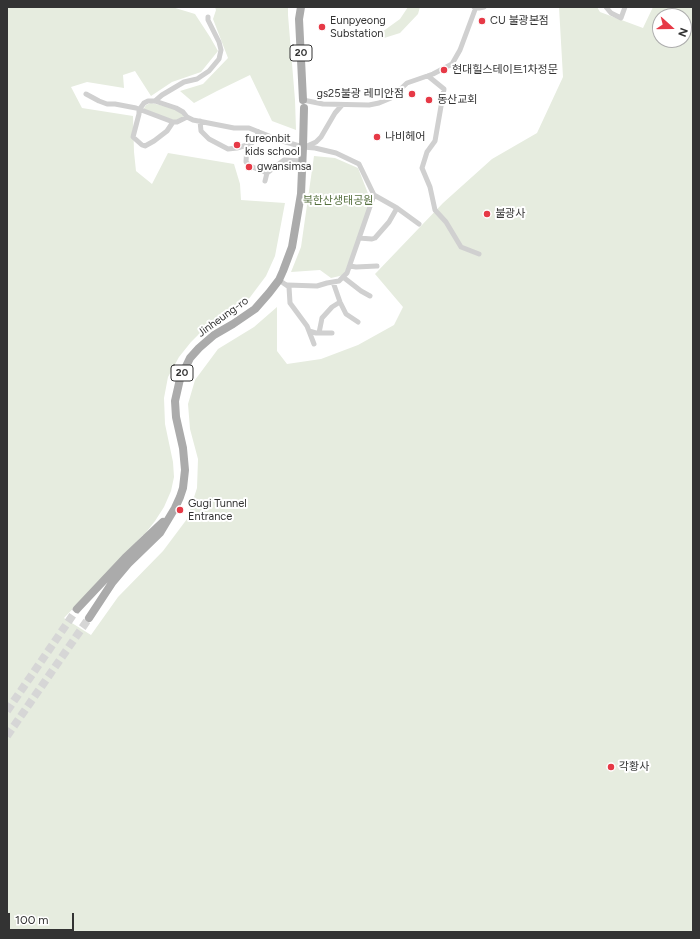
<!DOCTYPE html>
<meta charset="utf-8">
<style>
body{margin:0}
#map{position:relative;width:700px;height:939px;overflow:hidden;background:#fff;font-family:Figtree,sans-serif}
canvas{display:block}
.frame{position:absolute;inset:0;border:8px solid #333;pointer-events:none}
.north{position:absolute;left:652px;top:8px;width:40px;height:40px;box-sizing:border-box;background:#fff;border:1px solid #adadad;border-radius:50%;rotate:111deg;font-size:11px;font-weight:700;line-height:16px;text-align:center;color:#333}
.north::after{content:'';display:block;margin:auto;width:14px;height:18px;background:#e63946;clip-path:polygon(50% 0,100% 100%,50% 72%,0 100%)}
.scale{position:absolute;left:8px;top:913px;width:66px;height:18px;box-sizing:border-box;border:2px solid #333;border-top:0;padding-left:5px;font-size:12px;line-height:14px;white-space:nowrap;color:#333;-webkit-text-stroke:3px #fff;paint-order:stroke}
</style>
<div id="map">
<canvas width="700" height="939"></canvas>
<div class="frame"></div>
<div class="north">N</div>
<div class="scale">100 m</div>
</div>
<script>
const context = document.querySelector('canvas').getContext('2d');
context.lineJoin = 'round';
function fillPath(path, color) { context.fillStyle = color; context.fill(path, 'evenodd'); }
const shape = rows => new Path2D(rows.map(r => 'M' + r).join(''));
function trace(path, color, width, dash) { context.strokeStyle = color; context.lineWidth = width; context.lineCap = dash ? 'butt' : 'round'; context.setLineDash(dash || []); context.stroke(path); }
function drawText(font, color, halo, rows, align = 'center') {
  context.font = font + ' Figtree,"Noto Sans KR",sans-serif'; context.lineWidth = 4; context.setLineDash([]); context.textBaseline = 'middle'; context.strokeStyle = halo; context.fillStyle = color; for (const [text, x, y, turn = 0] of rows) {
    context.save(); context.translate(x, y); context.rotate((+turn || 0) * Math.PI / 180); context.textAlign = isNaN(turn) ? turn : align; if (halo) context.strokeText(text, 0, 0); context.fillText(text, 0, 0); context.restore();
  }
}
fillPath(shape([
 [7,7,172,7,195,14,210,37,218,51,201,72,172,82,151,96,135,71,123,75,124,88,87,82,71,87,82,108,133,116,134,152,136,171,152,184,168,153,234,164,240,184,241,200,285,203,275,256,266,276,248,300,204,329,191,342,179,357,168,377,164,398,165,424,173,462,174,477,171,491,164,507,155,521,144,535,143,535,64,618,91,635,118,597,163,551,187,519,197,488,198,459,190,429,188,404,195,380,218,349,254,327,277,307,277,351,287,364,321,359,358,345,394,325,403,307,375,274,443,203,492,159,537,133,563,77,559,7,597,7,600,12,643,28,653,7,693,7,693,932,7,932],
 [660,16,684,16,684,40,660,40],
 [215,7,288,7,288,15,295,100,296,130,272,121,250,75,217,91,194,103,180,91,203,84,228,58,213,19,216,10],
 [408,7,420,7,418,14,400,33,381,39,382,32,400,19],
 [151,103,178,109,184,116,180,120,173,121,143,110,146,105],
 [314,156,335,158,358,168,371,201,344,275,331,278,320,270,291,272,301,247]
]), '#e6ecdf');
trace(shape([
 [7,711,77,609],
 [7,736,89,618]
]), '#d6d6d6', 8, [8, 4]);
trace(shape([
 [474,7,479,8,484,7],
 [606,7,611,13,621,18,625,7],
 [428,76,444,89,435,141,427,152,422,168,430,187,435,210,446,222,461,247,479,254],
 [86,94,99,101,107,104,115,104,136,108,173,122],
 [303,100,323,104,369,105,379,103,391,98,407,83,433,74,452,64,460,50,476,7],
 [155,101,162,95,184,82,197,79,209,71,219,59,221,50,219,42,208,20,208,17],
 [187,117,177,122,173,122,167,131,154,141,145,146,142,145,133,137,139,114,139,110,144,103,148,101,155,101,176,108,183,112,187,117,193,120,234,128,249,128,279,140,303,147,315,148,336,153,359,164,374,195,397,208,419,224],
 [200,121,201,131,209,139,228,149,237,148,247,145,252,143,259,132],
 [247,145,246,162,250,166,267,173,265,181],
 [305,147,316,142,321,137,335,113,342,105],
 [267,173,284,160,302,161],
 [359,238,372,239,375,238,389,222,397,208],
 [350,266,356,267,377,266],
 [343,277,361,291,370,296],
 [279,280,289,287,290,303,307,326,314,344],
 [333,282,340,302,346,314,358,322],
 [287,285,317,286,327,283,339,281,347,273,374,195],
 [309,331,316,333,332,333],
 [319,333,322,318,332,307,340,302]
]), '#d0d0d0', 5);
trace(shape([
 [301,7,299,19,303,100],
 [77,609,125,558,163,522],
 [89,618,112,583,128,564,160,533,175,508,180,497,183,488,185,470,183,448,176,417,175,401,180,379,190,358,199,348,214,335,233,324,255,309,269,293,279,280,283,271,292,247,301,194,303,147,304,108]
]), '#ababab', 8);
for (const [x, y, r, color] of [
 [482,21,4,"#e63946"],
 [322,27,4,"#e63946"],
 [444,70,4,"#e63946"],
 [412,94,4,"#e63946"],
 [429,100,4,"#e63946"],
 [377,137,4,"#e63946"],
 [237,145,4,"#e63946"],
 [249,167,4,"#e63946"],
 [487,214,4,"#e63946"],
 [180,510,4,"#e63946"],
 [611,767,4,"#e63946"]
]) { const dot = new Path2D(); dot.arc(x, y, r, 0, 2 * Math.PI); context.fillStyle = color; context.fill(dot); trace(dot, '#fff', 1.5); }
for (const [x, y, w] of [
 [301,53,22],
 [182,373,22]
]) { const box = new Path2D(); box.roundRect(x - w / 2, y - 8, w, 16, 3); context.fillStyle = '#fff'; context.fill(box); trace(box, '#333', 1); }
drawText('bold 10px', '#333', null, [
 ["20",301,53],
 ["20",182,373]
]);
drawText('11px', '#333', '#fff', [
 ["Eunpyeong",330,21],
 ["Substation",330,34],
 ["CU 불광본점",490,21],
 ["현대힐스테이트1차정문",452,70],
 ["gs25불광 레미안점",404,94,"right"],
 ["동산교회",437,100],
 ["나비헤어",385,137],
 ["fureonbit",245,139],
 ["kids school",245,152],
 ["gwansimsa",257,167],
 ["불광사",495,214],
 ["Gugi Tunnel",188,504],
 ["Entrance",188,517],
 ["각황사",619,767]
], 'left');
drawText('11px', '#56703f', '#fff', [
 ["북한산생태공원",338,201]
]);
drawText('11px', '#333', '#fff', [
 ["Jinheung-ro",223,317,-36]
]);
</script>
